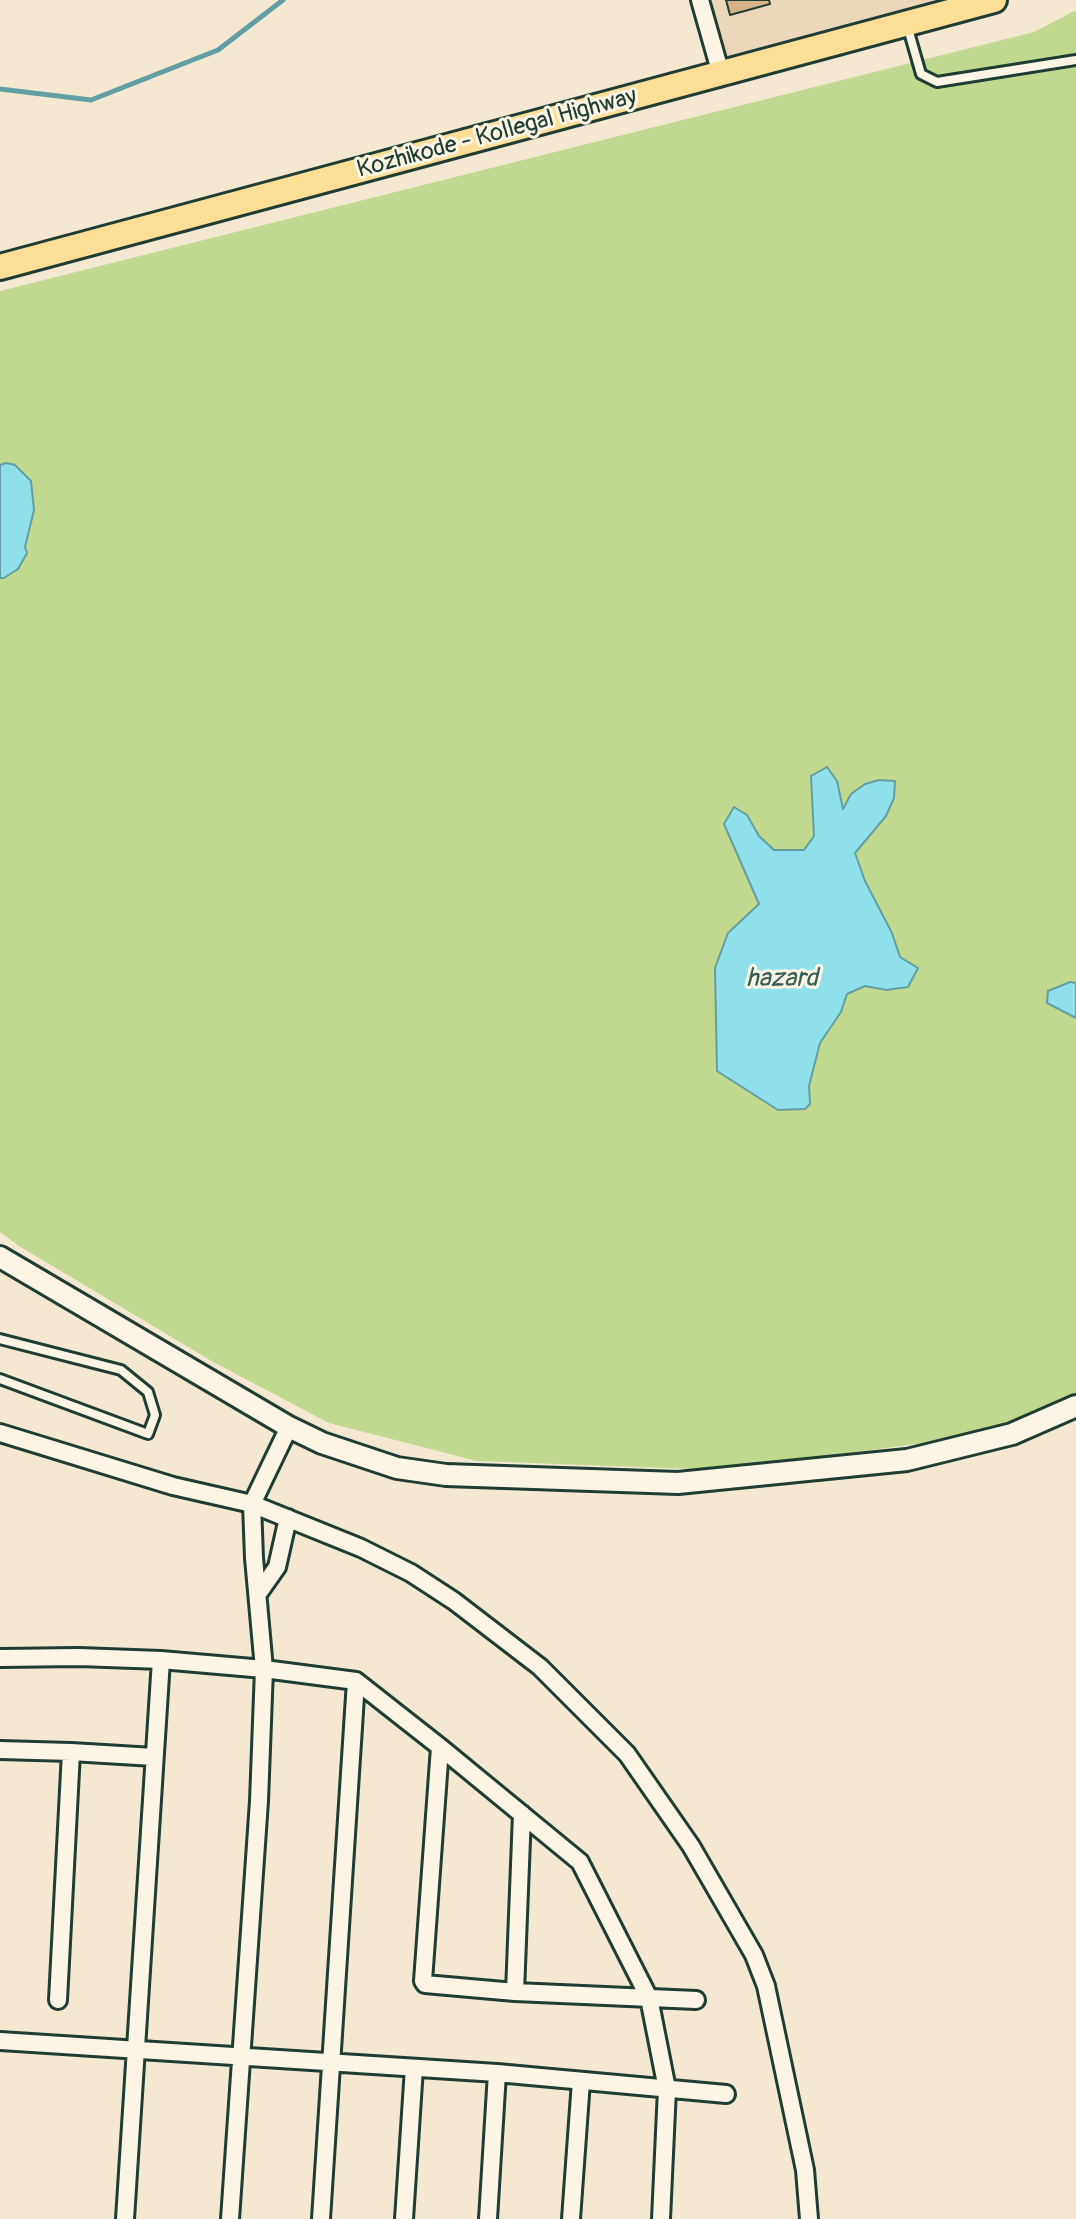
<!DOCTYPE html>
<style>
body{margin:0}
canvas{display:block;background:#f4e8d2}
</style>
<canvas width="1076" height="2219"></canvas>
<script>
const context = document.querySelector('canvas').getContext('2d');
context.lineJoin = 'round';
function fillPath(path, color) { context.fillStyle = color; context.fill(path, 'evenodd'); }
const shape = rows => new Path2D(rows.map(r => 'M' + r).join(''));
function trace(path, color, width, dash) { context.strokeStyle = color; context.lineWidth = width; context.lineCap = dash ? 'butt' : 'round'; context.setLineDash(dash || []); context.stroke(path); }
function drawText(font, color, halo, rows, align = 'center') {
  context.font = font + ' Pangolin,sans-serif'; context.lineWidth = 6; context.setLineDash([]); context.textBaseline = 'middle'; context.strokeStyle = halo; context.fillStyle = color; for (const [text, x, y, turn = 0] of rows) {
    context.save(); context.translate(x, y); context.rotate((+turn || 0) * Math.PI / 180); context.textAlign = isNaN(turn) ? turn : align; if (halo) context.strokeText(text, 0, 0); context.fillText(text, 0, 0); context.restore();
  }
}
fillPath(shape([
 [710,0,936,0,724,57]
]), '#ebd8bc');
fillPath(shape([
 [1076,10,1076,1400,992,1434,719,1470,477,1461,329,1423,215,1363,19,1246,0,1232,0,291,1034,32]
]), '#c1d98f');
const water = shape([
 [6,463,15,465,31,481,34,510,25,547,27,553,18,569,4,578,0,578,0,465,6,463],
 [827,767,837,781,843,809,851,794,865,784,879,780,895,781,894,798,886,816,855,853,865,881,892,933,900,957,918,968,908,987,886,990,865,986,847,994,841,1012,820,1043,809,1086,810,1104,805,1109,778,1110,717,1071,715,968,728,933,759,904,724,824,734,807,747,815,759,836,774,850,804,850,814,836,811,776,827,767],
 [1070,982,1076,983,1076,1018,1047,1003,1048,991,1070,982]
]);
fillPath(water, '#90e0eb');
trace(water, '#639fa2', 2);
trace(shape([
 [0,89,91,100,218,50,283,0]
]), '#639fa2', 5);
const building = shape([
 [726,0,769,0,770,4,730,15,726,0]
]);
fillPath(building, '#d6b488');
trace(building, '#1f3d34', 2);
const service = shape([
 [907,25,921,74,937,82,1076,60],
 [0,1339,121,1370,148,1392,155,1415,148,1434,0,1379]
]);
const minor = shape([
 [700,0,721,74],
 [0,1433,173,1486,252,1504,361,1548,411,1573,454,1601,540,1667,627,1754,691,1846,754,1955,766,1986,805,2170,809,2219],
 [258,1594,277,1567,288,1518],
 [0,1658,79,1657,161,1660,264,1669,356,1681,440,1747,580,1862,649,1998,667,2089,661,2219],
 [440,1747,423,1981,425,1984,515,1992,696,2000],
 [0,1750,71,1752],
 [515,1992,522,1814],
 [58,2000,71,1752,154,1757],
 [0,2041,497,2073,726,2094],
 [125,2219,161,1660],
 [230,2219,259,1801,264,1669,254,1558,252,1504,289,1427],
 [321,2219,356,1681],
 [404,2219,414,2068],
 [488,2219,497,2073],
 [571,2219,581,2081]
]);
const tertiary = shape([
 [0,1257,289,1427,322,1443,397,1468,446,1475,678,1483,907,1460,1012,1434,1076,1406]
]);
const primary = shape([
 [0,267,994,0]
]);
trace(service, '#1f3d34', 14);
trace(minor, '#1f3d34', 22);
trace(tertiary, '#1f3d34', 26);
trace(primary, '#1f3d34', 30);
trace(service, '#fcf5e5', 8);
trace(minor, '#fcf5e5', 16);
trace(tertiary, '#fcf5e5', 20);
trace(primary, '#fdde96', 24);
drawText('24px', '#1f3d34', '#fcf5e5', [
 ["Kozhikode - Kollegal Highway",497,134,-15]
]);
drawText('italic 26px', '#365e59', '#fcf5e5', [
 ["hazard",782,979]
]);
</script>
